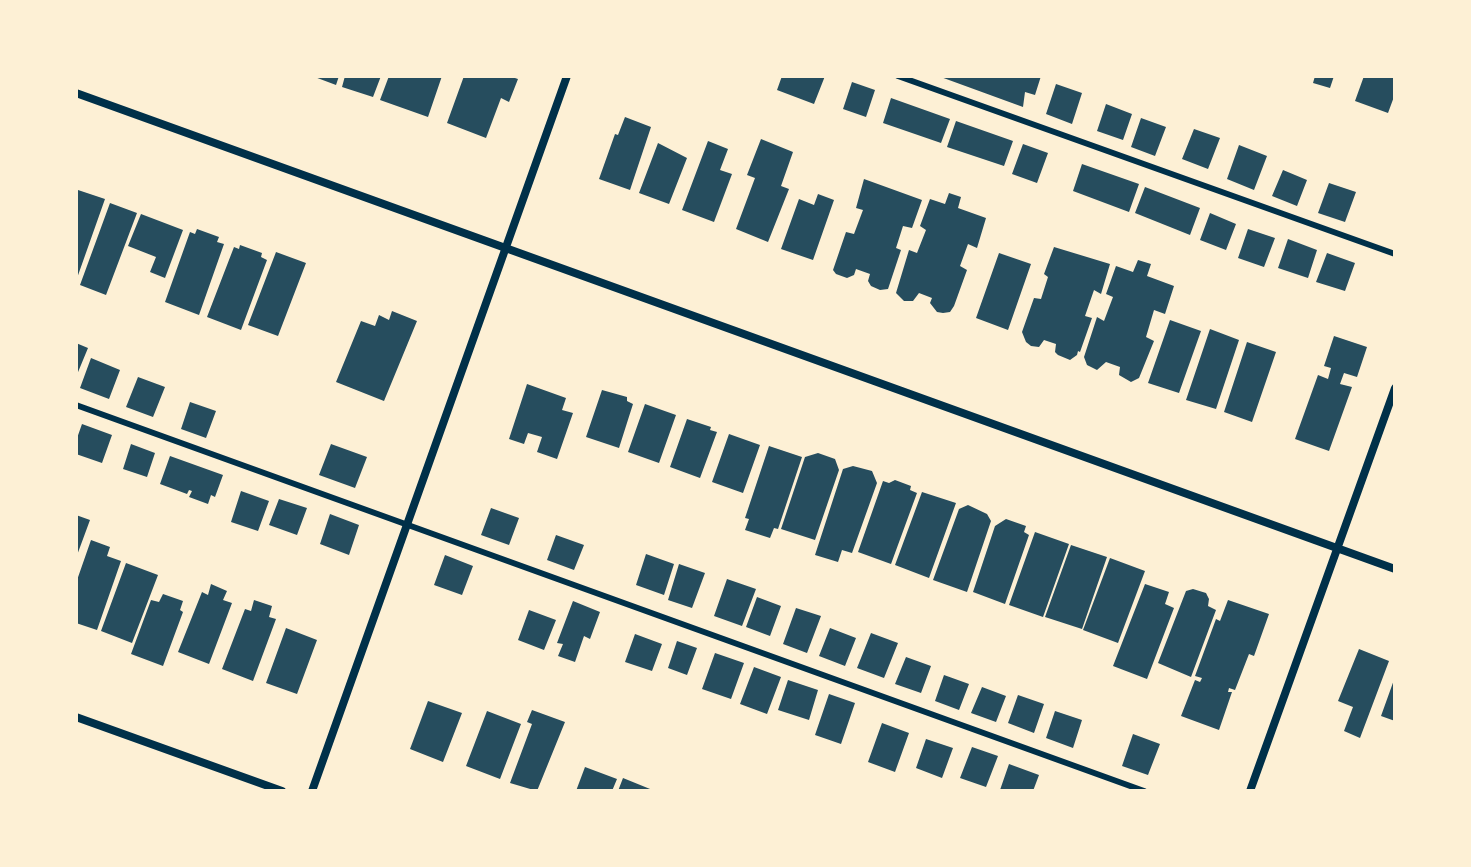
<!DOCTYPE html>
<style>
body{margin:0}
#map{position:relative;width:1471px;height:867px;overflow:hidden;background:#fdf0d5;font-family:"Sofia Sans Condensed",sans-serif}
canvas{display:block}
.frame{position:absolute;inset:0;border:78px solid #fdf0d5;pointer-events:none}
</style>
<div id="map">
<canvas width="1471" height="867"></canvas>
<div class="frame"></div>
</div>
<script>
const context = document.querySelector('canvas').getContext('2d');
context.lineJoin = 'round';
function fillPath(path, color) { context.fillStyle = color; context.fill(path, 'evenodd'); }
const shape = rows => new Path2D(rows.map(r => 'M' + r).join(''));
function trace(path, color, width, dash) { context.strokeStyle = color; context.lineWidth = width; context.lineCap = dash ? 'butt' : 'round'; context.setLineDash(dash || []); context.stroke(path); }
fillPath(shape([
 [312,76,339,76,336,85],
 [345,76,381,76,373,97,342,87],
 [389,76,442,76,428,117,380,100],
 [464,76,509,76,518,79,509,102,501,98,486,138,447,123],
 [782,76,825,76,814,104,777,90],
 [938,76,1041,76,1035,95,1025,92,1023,107],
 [1315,76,1334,76,1330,88,1313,83],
 [1364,76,1395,76,1395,94,1388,113,1355,101],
 [852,82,875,90,866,117,843,109],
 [1056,84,1082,93,1072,124,1046,114],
 [891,98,950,119,941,143,883,123],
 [1106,104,1132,114,1123,140,1097,131],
 [625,117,651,127,630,190,599,179,615,134,618,135],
 [1141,118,1166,127,1155,156,1131,147],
 [956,121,1013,141,1004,166,947,147],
 [1194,129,1220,138,1208,169,1182,159],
 [761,139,793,152,781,186,789,189,768,242,736,229,755,178,747,175],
 [708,141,728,149,720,170,732,174,714,222,682,210],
 [658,143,687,158,669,204,639,193],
 [1023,144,1048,153,1037,183,1012,174],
 [1239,145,1267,156,1254,190,1227,179],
 [1082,164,1139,184,1129,212,1073,191],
 [1283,170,1307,180,1297,206,1272,196],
 [864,179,922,200,912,228,903,226,896,248,901,250,888,289,880,290,871,286,868,281,870,274,856,269,854,275,847,278,836,274,833,270,846,232,854,234,863,210,856,208],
 [1329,183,1356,192,1345,222,1318,213],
 [1145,187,1200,208,1190,235,1135,213],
 [78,190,105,199,76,281,76,194],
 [949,193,961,197,958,208,986,218,977,248,968,244,960,266,967,270,954,306,950,312,943,313,937,312,930,303,932,298,919,293,913,301,904,301,896,293,909,250,917,253,926,230,920,226,930,199,945,204],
 [818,194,834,200,813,260,781,249,799,199,814,205],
 [110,203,137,213,106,295,80,285],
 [1210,213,1236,224,1226,250,1200,240],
 [141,214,183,230,165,278,150,272,156,257,128,246],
 [197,229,219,237,217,242,224,244,199,315,165,302,190,232,195,234],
 [1248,229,1275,238,1264,267,1238,258],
 [1288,239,1317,250,1308,278,1278,268],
 [240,245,262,253,261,257,267,260,241,330,207,317,234,247,239,249],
 [1054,247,1110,264,1101,294,1094,290,1085,316,1092,318,1080,352,1078,351,1077,355,1070,360,1058,355,1055,352,1056,344,1044,340,1039,347,1031,346,1026,342,1022,332,1034,298,1041,299,1048,277,1044,274],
 [276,252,306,263,278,336,248,325],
 [999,253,1031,264,1008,330,976,318],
 [1327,253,1355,263,1345,291,1316,282],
 [1138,260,1151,264,1147,276,1174,286,1165,314,1154,310,1146,337,1154,341,1139,378,1131,382,1119,375,1120,367,1106,362,1097,370,1087,365,1084,357,1097,317,1104,321,1113,297,1106,294,1116,266,1133,272],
 [392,311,417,321,384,401,336,382,361,321,375,326,379,315,389,320],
 [1170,320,1201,331,1179,393,1148,383],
 [1210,329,1239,340,1216,409,1186,400],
 [1334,336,1367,347,1357,377,1344,373,1340,384,1352,387,1329,451,1295,439,1318,375,1328,379,1331,368,1324,366],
 [1247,342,1276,352,1252,422,1224,412],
 [76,343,88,348,76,377],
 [91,358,120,370,109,399,80,388],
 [138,377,165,387,153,417,126,407],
 [527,384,566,398,562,410,573,413,557,459,537,452,542,437,528,433,524,444,509,439],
 [602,390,627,397,627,401,633,404,619,448,586,437],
 [190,402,216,411,206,438,181,429],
 [645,404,676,415,659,463,628,452],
 [687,419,711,427,710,430,717,432,700,478,670,467],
 [82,424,112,435,102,463,76,454,76,441],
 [729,434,760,445,743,493,712,482],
 [131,444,155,453,147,477,123,469],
 [331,444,367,457,355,488,319,475],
 [769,446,802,457,778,529,774,528,770,538,745,530,749,519,745,518],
 [818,453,835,459,839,470,815,540,781,529,805,457],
 [170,456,223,475,215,497,211,495,208,504,189,497,192,491,189,490,187,494,160,484],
 [853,466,872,471,877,483,852,553,842,550,838,562,815,555,843,469],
 [895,480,911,486,910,490,917,493,891,564,858,552,883,481,889,483],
 [241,491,269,501,258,531,231,522],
 [922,492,956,503,929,578,895,565],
 [279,499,307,508,297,535,269,525],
 [968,505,987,514,991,521,967,592,933,580,959,509],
 [491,508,519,518,509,545,481,535],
 [330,514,359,525,349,555,320,544],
 [76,515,90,520,76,558],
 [1006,519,1026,526,1024,532,1029,535,1005,604,973,592,995,526],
 [1035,532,1069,544,1043,617,1009,605],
 [556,535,584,545,574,570,547,560],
 [91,540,110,547,107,556,121,561,97,630,76,623,76,583],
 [1071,545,1107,557,1082,629,1045,617],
 [646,554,674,564,664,595,636,585],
 [445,555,473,566,462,595,434,585],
 [1110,558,1145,571,1118,643,1083,630],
 [126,563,158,575,132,643,101,631],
 [679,564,705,573,692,608,668,600],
 [727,579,756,589,742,626,714,616],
 [211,584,227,591,223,600,232,603,209,664,178,652,202,592,208,595],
 [1145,584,1169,592,1165,604,1174,608,1147,679,1113,666],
 [1193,589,1206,593,1209,599,1208,606,1216,610,1191,677,1158,663,1186,591],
 [163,594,183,601,180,610,183,612,163,666,131,654,151,600,159,602],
 [757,597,781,606,770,636,746,627],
 [254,600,272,606,269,617,276,619,253,681,222,669,245,609,251,611],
 [1228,600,1269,614,1254,656,1249,654,1235,690,1229,688,1228,692,1232,692,1219,730,1181,716,1195,680,1200,682,1202,678,1195,676,1216,619,1220,621],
 [573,601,600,612,590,639,584,636,575,662,558,656,563,644,557,643],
 [796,608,821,616,807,653,783,644],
 [529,610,556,620,544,650,518,640],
 [286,628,317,640,297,694,266,683],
 [830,628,856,638,845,666,819,656],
 [871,633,898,643,884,678,857,668],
 [635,634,662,644,652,671,625,662],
 [677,641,697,648,687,675,668,668],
 [1359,649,1389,661,1360,738,1344,731,1353,707,1338,701],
 [715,653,744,663,731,699,702,689],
 [906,657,931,666,921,693,895,684],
 [754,667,781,677,767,714,740,704],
 [944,675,969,684,959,710,935,701],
 [1395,677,1395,721,1381,716],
 [788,680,818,690,809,720,778,710],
 [982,687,1006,696,996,722,971,713],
 [829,694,855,703,841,744,815,735],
 [1018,695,1044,704,1034,733,1008,723],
 [428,701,462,713,443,762,410,749],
 [532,710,565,722,537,791,510,783,532,724,527,722],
 [487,711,521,724,500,779,466,766],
 [1055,711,1082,720,1073,748,1046,738],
 [882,723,909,733,895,772,868,762],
 [1133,734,1160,744,1148,775,1122,766],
 [926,739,953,748,942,778,916,768],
 [972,747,998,756,986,787,960,778],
 [1009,764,1039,775,1033,791,1000,790],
 [585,767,617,779,612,791,576,791],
 [623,778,655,791,618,791]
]), '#264d5e');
trace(shape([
 [898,76,1395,254],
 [76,405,1144,791]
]), '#003049', 6);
trace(shape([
 [76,93,1395,569],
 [76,717,282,791],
 [312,791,567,76],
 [1250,791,1395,388]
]), '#003049', 8);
</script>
